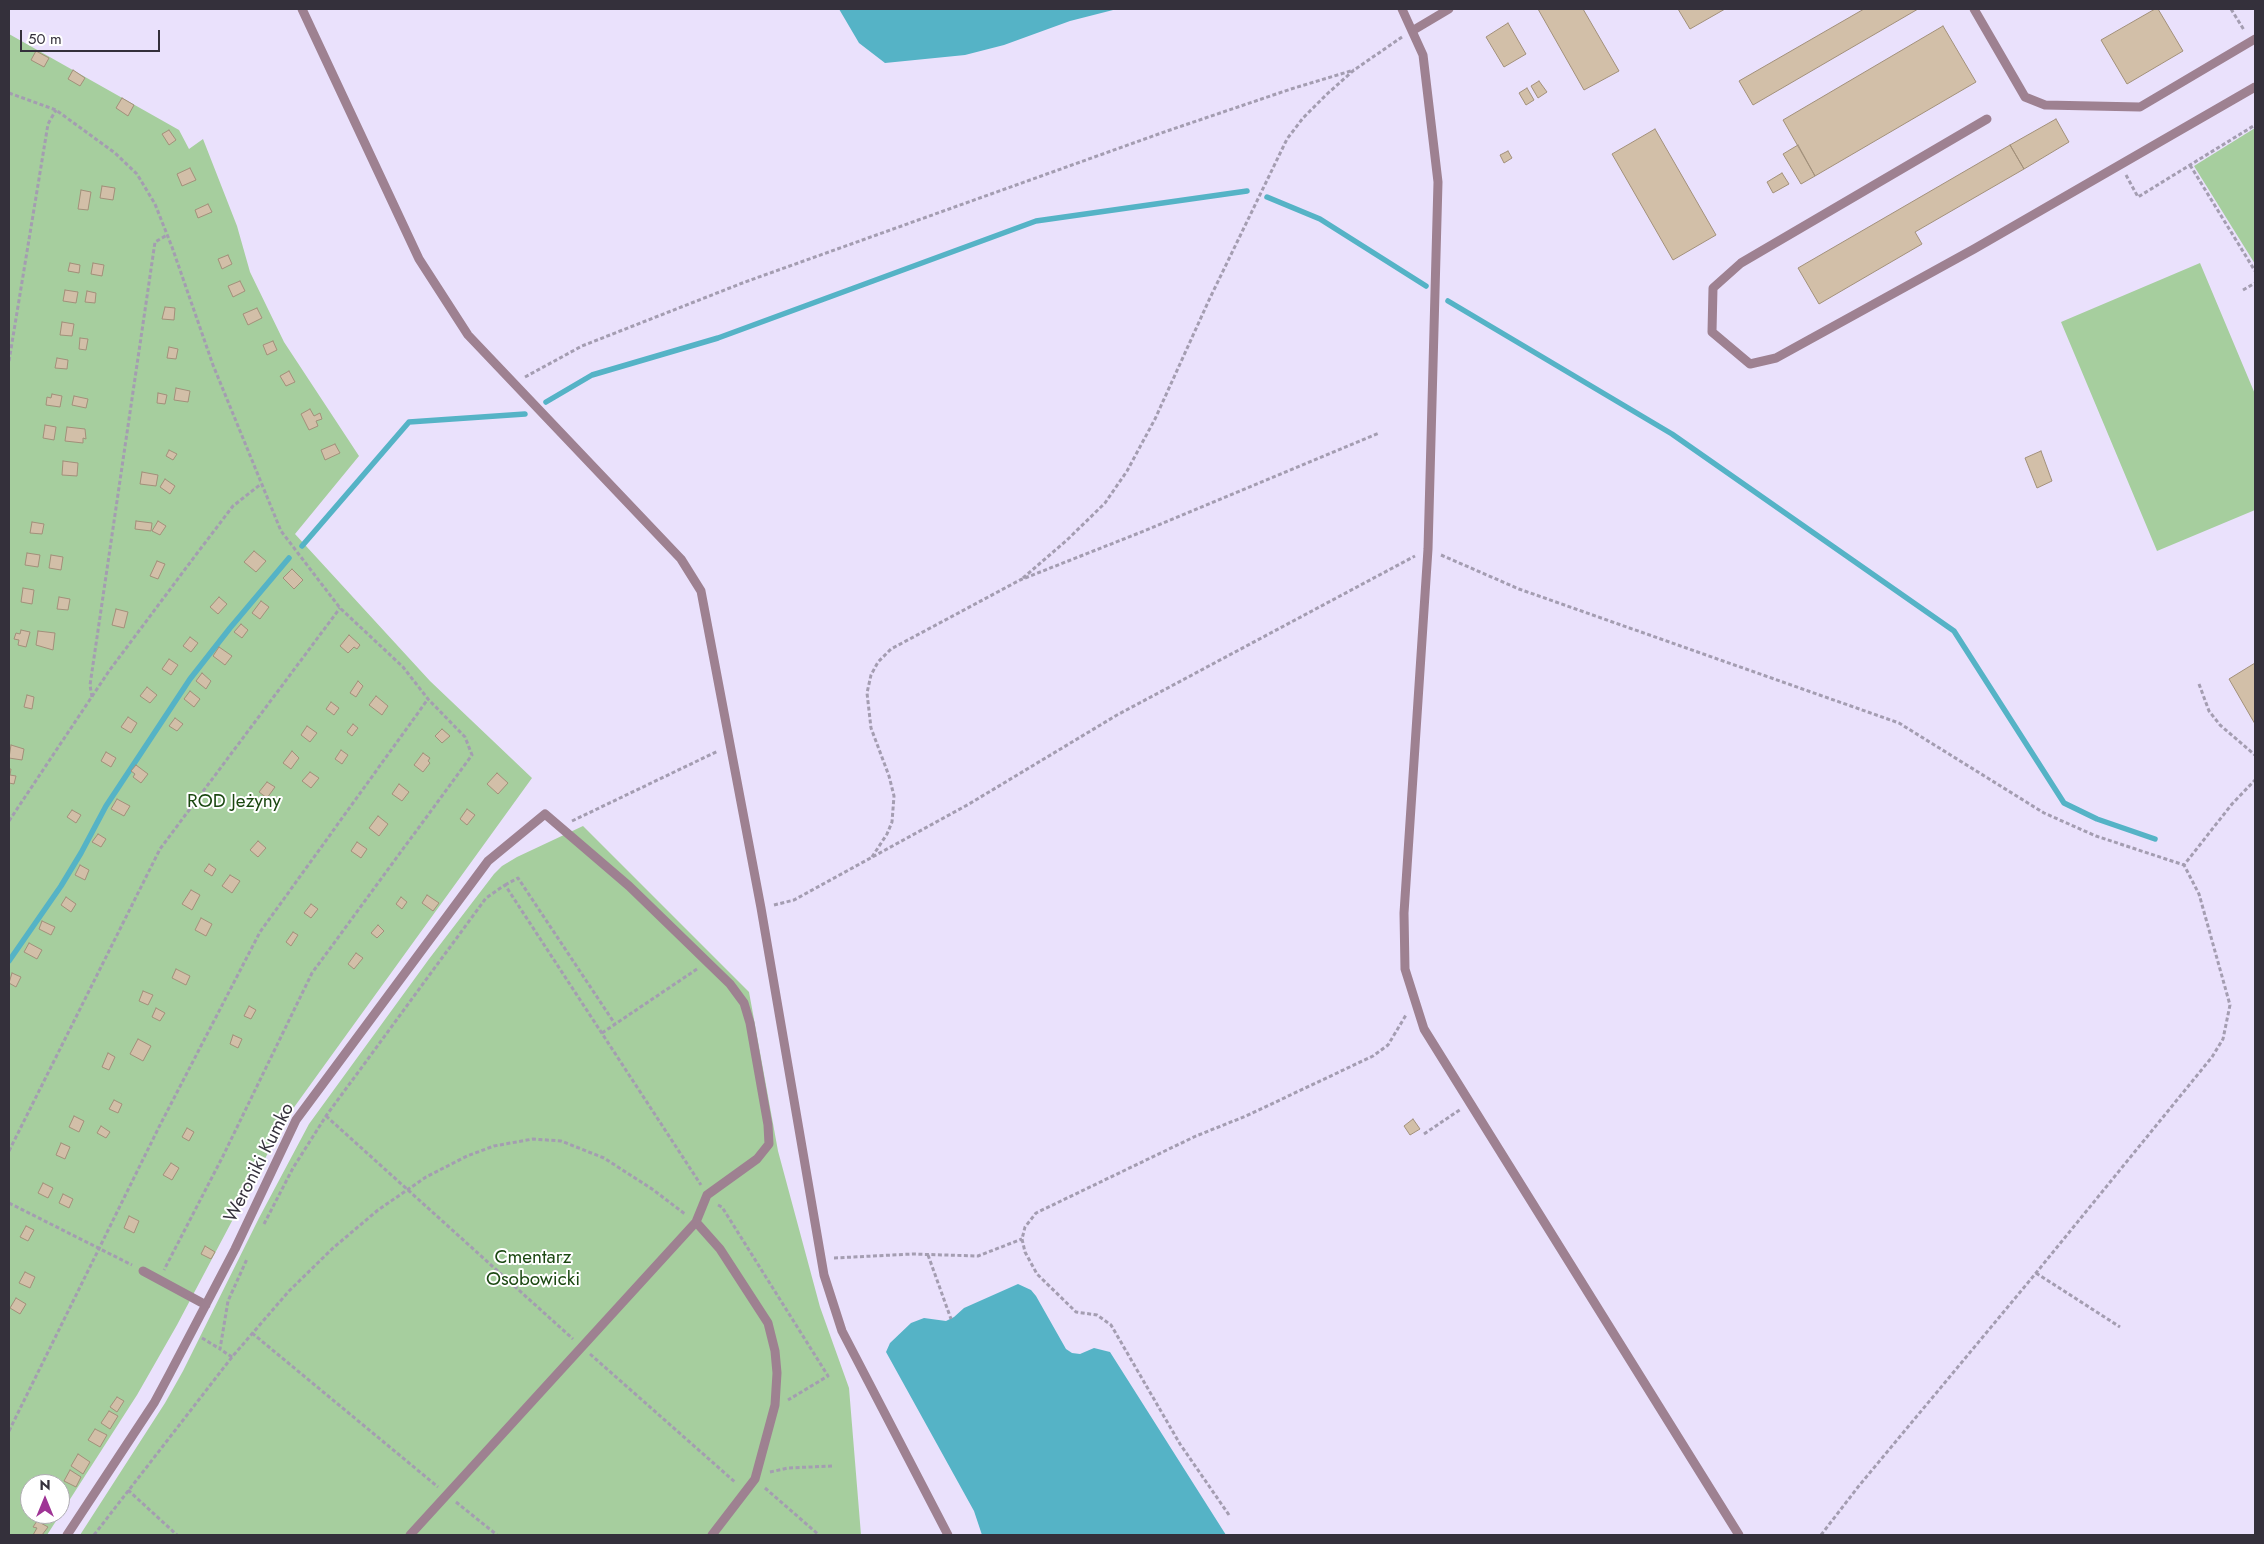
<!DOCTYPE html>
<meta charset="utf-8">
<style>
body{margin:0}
#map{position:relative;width:2264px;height:1544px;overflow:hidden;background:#eae1fc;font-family:Jost,sans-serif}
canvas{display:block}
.frame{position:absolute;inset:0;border:10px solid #34303b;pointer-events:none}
.north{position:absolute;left:20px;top:1474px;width:50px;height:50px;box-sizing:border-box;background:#fff;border:1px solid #aeacb1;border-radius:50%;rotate:0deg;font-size:14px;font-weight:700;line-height:20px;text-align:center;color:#34303b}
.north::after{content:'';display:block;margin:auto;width:18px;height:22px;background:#9f3495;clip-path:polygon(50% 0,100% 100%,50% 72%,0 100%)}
.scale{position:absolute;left:20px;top:30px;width:140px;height:22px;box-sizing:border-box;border:2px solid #34303b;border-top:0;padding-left:6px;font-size:15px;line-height:18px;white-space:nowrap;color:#34303b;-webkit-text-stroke:4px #fff;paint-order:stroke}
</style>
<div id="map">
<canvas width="2264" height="1544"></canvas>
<div class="frame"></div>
<div class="north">N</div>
<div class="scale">50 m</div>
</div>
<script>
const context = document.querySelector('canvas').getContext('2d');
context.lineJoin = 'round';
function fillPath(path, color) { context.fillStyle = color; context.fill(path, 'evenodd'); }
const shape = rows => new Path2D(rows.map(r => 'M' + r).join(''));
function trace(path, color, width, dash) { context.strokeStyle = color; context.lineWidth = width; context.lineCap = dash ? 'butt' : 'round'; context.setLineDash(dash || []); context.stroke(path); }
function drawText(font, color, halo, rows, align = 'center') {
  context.font = font + ' Jost,sans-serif'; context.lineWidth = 4; context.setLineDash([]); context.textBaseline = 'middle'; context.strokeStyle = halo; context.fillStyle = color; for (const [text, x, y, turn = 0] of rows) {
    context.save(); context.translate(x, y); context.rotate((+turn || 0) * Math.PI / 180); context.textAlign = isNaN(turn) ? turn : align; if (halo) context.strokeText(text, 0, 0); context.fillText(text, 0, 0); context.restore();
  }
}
fillPath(shape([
 [9,34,179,130,189,149,203,139,237,226,250,272,284,342,359,456,295,534,430,681,532,778,287,1117,177,1325,137,1395,47,1535,9,1535],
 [30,1484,60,1484,60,1514,30,1514],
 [2255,128,2255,264,2194,166],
 [2200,263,2255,394,2255,510,2157,551,2061,322],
 [583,826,749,992,778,1151,820,1307,849,1388,861,1535,80,1535,165,1403,183,1371,259,1218,309,1124,429,959,494,874,502,866,517,857]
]), '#a6ce9e');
fillPath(shape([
 [839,9,1117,9,1070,21,1004,45,965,55,885,63,859,43],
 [1018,1284,1031,1290,1036,1296,1066,1349,1072,1353,1080,1354,1094,1348,1110,1352,1226,1535,982,1535,974,1511,886,1352,890,1343,911,1323,924,1318,946,1321,954,1317,964,1308]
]), '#55b3c6');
trace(shape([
 [1267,197,1320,219,1426,286],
 [1448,301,1672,434,1954,631,2064,803,2097,819,2155,839],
 [546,402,592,375,718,338,1036,221,1247,191],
 [302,546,409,422,525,414],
 [9,961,61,886,81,853,106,806,190,679,230,628,289,558]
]), '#55b3c6', 5.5);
const building = shape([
 [1538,9,1583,9,1619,71,1584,90,1538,9],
 [1678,9,1725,9,1690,29,1678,9],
 [1864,9,1918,9,1753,105,1739,81,1864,9],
 [2155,9,2158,9,2183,51,2127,84,2101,40,2155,9],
 [1508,23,1526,54,1504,67,1486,37,1508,23],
 [1943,26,1976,82,1815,176,1783,120,1943,26],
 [36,51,49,58,44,67,31,60,36,51],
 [73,70,85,78,80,86,68,79,73,70],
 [1539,81,1547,92,1538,98,1531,86,1539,81],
 [1527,88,1534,100,1526,105,1519,93,1527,88],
 [122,98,134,105,128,116,116,108,122,98],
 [2056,119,2069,142,2024,169,2010,145,2056,119],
 [1655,129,1716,235,1673,260,1612,154,1655,129],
 [169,130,176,140,169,145,162,134,169,130],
 [1798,145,1815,176,1801,184,1783,154,1798,145],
 [2010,145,2024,169,1915,232,1922,244,1819,304,1798,268,2010,145],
 [1508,151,1512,158,1504,163,1500,155,1508,151],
 [190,168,196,180,182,186,177,174,190,168],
 [1782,173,1789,184,1773,193,1767,182,1782,173],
 [102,186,115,188,113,200,100,198,102,186],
 [81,190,91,192,88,210,78,209,81,190],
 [208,204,212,212,198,218,195,210,208,204],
 [228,255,232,264,222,269,218,259,228,255],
 [70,263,80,265,79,273,68,271,70,263],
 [93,263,104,265,102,276,91,274,93,263],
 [240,281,245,291,233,297,228,286,240,281],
 [65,290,78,292,76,303,63,301,65,290],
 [87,291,96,293,95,303,85,302,87,291],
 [165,307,175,308,174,320,162,319,165,307],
 [257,308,262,318,248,325,243,314,257,308],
 [62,322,74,324,72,336,60,335,62,322],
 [80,338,88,339,86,350,79,349,80,338],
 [273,341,277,350,267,355,263,345,273,341],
 [169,347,178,349,176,359,167,358,169,347],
 [57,358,68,360,67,369,55,368,57,358],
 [289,371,295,382,286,386,280,376,289,371],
 [176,388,190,391,188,402,174,400,176,388],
 [158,393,167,395,165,404,157,403,158,393],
 [52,394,62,396,60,407,46,405,47,397,51,398,52,394],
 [74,396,88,399,86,408,72,405,74,396],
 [310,409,314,416,320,413,322,419,316,421,318,426,309,430,301,414,310,409],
 [45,425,56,427,54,440,43,438,45,425],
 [67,427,85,429,86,439,83,438,83,443,65,441,67,427],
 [335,444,340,453,325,460,321,450,335,444],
 [169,450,177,454,173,460,166,456,169,450],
 [2041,451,2052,481,2037,488,2025,458,2041,451],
 [63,461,78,463,77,476,62,475,63,461],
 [142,472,158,475,156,486,140,484,142,472],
 [165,479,175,486,170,494,160,487,165,479],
 [136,521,152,523,151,531,135,529,136,521],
 [158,521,166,526,160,535,152,531,158,521],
 [32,522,44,524,42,534,30,533,32,522],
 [254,551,266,561,256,572,244,562,254,551],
 [27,553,40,555,38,567,25,565,27,553],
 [51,555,63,557,61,570,49,568,51,555],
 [157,561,165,564,158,579,150,576,157,561],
 [292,569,303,580,294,589,283,578,292,569],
 [23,588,34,590,32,604,21,602,23,588],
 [59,597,70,599,68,610,57,609,59,597],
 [219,597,227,604,218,614,210,607,219,597],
 [261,601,269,607,260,619,252,613,261,601],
 [116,609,128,612,124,628,112,625,116,609],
 [241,624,248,630,242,638,234,632,241,624],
 [21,630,30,632,26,647,18,645,19,640,14,639,16,633,20,634,21,630],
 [38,631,55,633,53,650,36,645,38,631],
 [349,635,360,645,357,649,354,647,348,653,340,646,349,635],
 [190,637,198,643,191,652,183,646,190,637],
 [219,647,232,656,225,665,213,656,219,647],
 [169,659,178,665,171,675,162,669,169,659],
 [2255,663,2255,724,2229,679,2255,663],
 [202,673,211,681,206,689,196,681,202,673],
 [358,681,363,686,356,697,350,693,358,681],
 [147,687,157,695,150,703,140,696,147,687],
 [190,691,200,699,194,707,184,699,190,691],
 [27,695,34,697,32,709,24,707,27,695],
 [376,696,388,706,382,715,369,705,376,696],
 [331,702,339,708,334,715,326,709,331,702],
 [128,717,137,723,131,733,121,727,128,717],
 [175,718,183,724,177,731,169,726,175,718],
 [353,724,358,728,352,736,347,732,353,724],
 [307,726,317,733,310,742,301,735,307,726],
 [442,729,450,736,442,743,435,736,442,729],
 [11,745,24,749,22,760,9,758,11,745],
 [341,750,348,755,342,764,335,759,341,750],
 [292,751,299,758,291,769,283,763,292,751],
 [106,752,116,758,111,767,101,761,106,752],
 [423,753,430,758,428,761,430,763,423,772,414,765,423,753],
 [136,765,148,774,141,783,133,777,135,774,131,771,136,765],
 [9,769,11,769,10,775,16,776,14,784,9,783,9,769],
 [310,772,319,778,311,788,302,781,310,772],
 [497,773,508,783,498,794,487,784,497,773],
 [267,782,275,787,267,798,259,792,267,782],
 [399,784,409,792,402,801,392,794,399,784],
 [117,799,130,806,124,816,111,809,117,799],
 [467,809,475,815,467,825,460,819,467,809],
 [72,810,81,815,76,823,67,817,72,810],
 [378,816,388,824,379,836,369,828,378,816],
 [98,834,106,839,101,847,92,842,98,834],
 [258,841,266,848,258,857,250,850,258,841],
 [357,842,367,849,361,858,351,851,357,842],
 [209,864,216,869,212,876,204,871,209,864],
 [80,865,89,870,85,880,75,875,80,865],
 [230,875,240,881,232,893,222,886,230,875],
 [191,890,200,895,192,910,182,904,191,890],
 [427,895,439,903,433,911,422,903,427,895],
 [66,897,76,904,71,912,61,905,66,897],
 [401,897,407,902,402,909,396,904,401,897],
 [311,904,318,909,311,918,304,913,311,904],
 [201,918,212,924,206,936,195,930,201,918],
 [42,921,55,927,51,935,39,929,42,921],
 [378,925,384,931,377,938,371,933,378,925],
 [293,932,298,935,291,946,286,942,293,932],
 [29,943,42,950,37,959,24,952,29,943],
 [356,953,363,958,354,969,348,964,356,953],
 [176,969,190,976,186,985,172,978,176,969],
 [12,973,21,977,16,987,9,983,12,973],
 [143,991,153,995,148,1005,139,1001,143,991],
 [249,1006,256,1010,251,1019,244,1016,249,1006],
 [156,1008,165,1013,160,1021,152,1017,156,1008],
 [233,1035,242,1039,238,1048,230,1044,233,1035],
 [138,1039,151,1046,143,1061,130,1054,138,1039],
 [108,1053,115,1057,109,1070,102,1067,108,1053],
 [114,1100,122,1104,118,1113,109,1109,114,1100],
 [74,1116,84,1121,79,1132,69,1127,74,1116],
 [1413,1119,1420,1129,1410,1135,1404,1126,1413,1119],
 [101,1126,110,1132,106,1138,97,1133,101,1126],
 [187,1128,194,1132,189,1141,182,1137,187,1128],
 [61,1143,70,1147,65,1159,56,1155,61,1143],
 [171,1163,179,1168,172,1180,163,1175,171,1163],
 [43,1183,53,1188,48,1198,38,1193,43,1183],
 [63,1194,73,1199,69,1208,59,1203,63,1194],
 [129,1216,139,1221,134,1233,124,1228,129,1216],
 [26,1226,34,1230,28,1241,20,1237,26,1226],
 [205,1246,215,1252,211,1259,201,1254,205,1246],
 [25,1272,35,1277,30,1288,19,1283,25,1272],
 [16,1298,26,1304,20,1314,10,1308,16,1298],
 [117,1397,124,1401,117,1412,110,1407,117,1397],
 [109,1411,118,1416,110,1429,101,1423,109,1411],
 [95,1429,107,1435,100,1447,88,1440,95,1429],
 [78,1454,90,1462,83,1474,71,1466,78,1454],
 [70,1470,81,1477,76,1487,64,1481,70,1470],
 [37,1521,48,1527,42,1535,33,1535,37,1528,33,1527,37,1521]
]);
fillPath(building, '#d2bfa8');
trace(building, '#a2907a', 1);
trace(shape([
 [2231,9,2244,30],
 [9,93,56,110,115,153,137,174,155,204,172,247,213,365,281,531,340,608,403,667,428,699,465,737,472,755,312,973,223,1156,164,1270],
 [2190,165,2255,271],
 [2126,175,2138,197,2255,125],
 [2243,290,2255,283],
 [9,361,48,124,56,110],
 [525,377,582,346,745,282,1167,131,1291,89,1354,70],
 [1441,555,1519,589,1899,723,2044,813,2096,836,2184,865],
 [1023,578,1067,540,1105,503,1127,471,1155,419,1209,300,1287,139,1303,118,1327,94,1354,70,1402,37],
 [2199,684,2209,711,2220,725,2255,755],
 [92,697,90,685,155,242,167,235],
 [9,821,109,671,198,552,233,506,261,484],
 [572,821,718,751],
 [872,857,887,834,892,822,894,796,889,776,871,728,867,693,871,675,878,662,891,649,1020,580,1144,531,1379,433],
 [505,885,518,878,615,1024],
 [774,905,794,900,969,804,1117,715,1415,556],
 [602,1033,697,969],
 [326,1116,573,1339],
 [1424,1134,1461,1109],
 [9,1151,160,849,340,608],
 [9,1203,132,1265],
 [718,1205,722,1207,828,1376,788,1400],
 [264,1224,293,1168,326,1116,486,898,505,885,701,1185],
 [928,1255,951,1319],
 [834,1258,912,1254,978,1256,1022,1239],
 [2036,1273,2120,1327],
 [252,1333,438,1487],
 [202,1338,220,1349],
 [590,1354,736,1483],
 [232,1357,220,1349,228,1301,247,1259],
 [9,1431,159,1127,260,932,428,699],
 [770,1472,788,1468,832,1466],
 [765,1488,819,1535],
 [128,1490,177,1535],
 [456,1502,497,1535],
 [1229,1515,1180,1444,1111,1325,1097,1315,1076,1312,1037,1274,1025,1252,1022,1239,1025,1227,1036,1213,1196,1136,1246,1116,1373,1056,1388,1045,1406,1015],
 [94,1535,232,1357,289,1291,333,1248,378,1210,426,1177,467,1156,494,1146,533,1139,561,1141,604,1158,652,1189,685,1214],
 [1821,1535,1858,1487,2036,1273,2212,1057,2223,1039,2230,1005,2199,894,2184,865,2232,804,2255,780]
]), '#a49db1', 3, [4, 2.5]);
trace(shape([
 [302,9,419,259,468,335,681,559,701,591,761,908,824,1275,842,1331,948,1535],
 [1402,9,1423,55,1438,182,1428,549,1404,913,1405,969,1424,1029,1739,1535],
 [1974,9,2025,97,2045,105,2140,107,2255,39],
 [1412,31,1449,9],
 [1987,119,1741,263,1713,288,1712,332,1750,364,1776,358,1974,249,2255,87],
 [696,1222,720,1249,768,1323,775,1351,777,1373,775,1405,755,1479,712,1535],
 [143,1271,206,1305],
 [67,1535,154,1403,169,1375,235,1249,296,1120,488,861,545,814,629,886,730,984,744,1003,750,1023,768,1125,769,1144,757,1159,707,1195,696,1222,410,1535]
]), '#9e8191', 9);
drawText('19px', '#1b4811', '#fff', [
 ["ROD Jeżyny",234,802],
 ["Cmentarz",533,1258],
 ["Osobowicki",533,1280]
]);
drawText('19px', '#34303b', '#fff', [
 ["Weroniki Kumko",260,1163,-63]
]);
</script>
